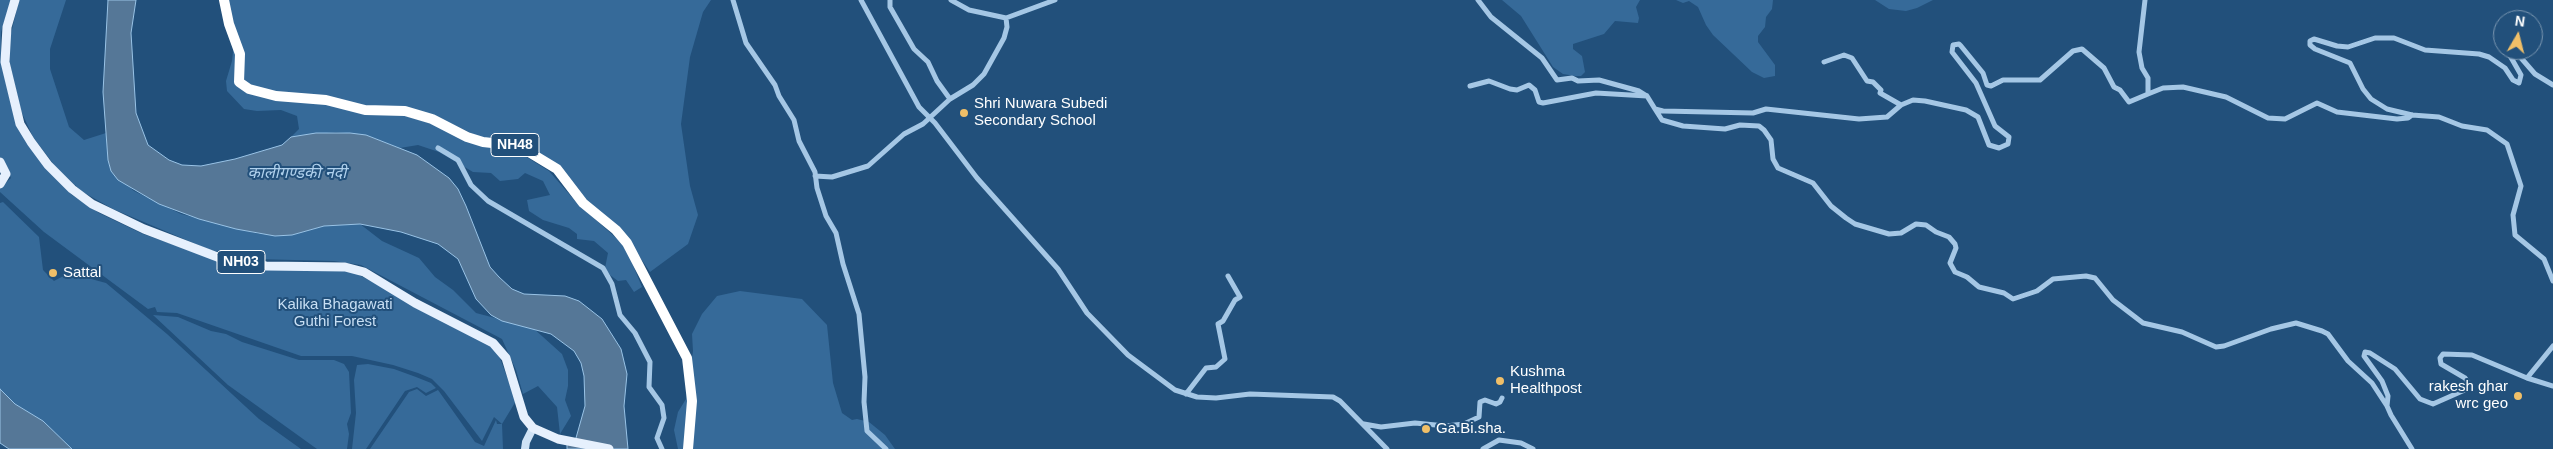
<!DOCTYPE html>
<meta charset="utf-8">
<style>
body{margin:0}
#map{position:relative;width:2553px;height:449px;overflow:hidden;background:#22507b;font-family:Arial,sans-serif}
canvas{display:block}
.north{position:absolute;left:2493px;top:10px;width:50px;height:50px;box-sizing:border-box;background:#22507b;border:1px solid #7a96b0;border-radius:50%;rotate:8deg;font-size:14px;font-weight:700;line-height:20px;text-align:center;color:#fff}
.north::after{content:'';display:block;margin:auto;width:18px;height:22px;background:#f0bf68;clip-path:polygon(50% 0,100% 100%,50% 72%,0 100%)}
</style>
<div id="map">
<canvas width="2553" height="449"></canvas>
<div class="north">N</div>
</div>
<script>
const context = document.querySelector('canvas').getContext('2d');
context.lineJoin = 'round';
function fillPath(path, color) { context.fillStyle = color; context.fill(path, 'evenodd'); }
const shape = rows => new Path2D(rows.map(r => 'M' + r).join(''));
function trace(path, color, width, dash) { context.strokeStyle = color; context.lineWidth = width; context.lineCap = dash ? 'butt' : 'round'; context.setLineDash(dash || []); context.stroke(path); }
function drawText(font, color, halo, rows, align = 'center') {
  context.font = font + ' Arial,"Noto Sans Devanagari",sans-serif'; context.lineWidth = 4; context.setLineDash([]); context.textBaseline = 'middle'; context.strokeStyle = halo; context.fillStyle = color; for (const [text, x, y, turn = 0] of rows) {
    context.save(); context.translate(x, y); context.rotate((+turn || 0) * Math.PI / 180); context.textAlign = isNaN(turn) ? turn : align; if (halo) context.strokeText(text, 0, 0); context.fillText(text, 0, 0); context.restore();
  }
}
fillPath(shape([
 [0,0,11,0,1,32,1,61,11,105,20,131,38,158,72,195,99,213,143,234,223,262,335,269,355,273,481,337,498,353,516,401,502,424,503,449,370,449,409,392,417,389,426,396,438,390,475,442,484,446,496,420,497,424,502,424,494,417,482,441,444,391,432,379,418,373,393,365,352,356,301,356,177,313,157,312,155,307,148,309,44,232,0,192,0,188,11,178,0,157],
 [19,0,66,0,50,49,50,69,69,127,84,140,106,133,108,160,111,171,134,191,181,214,259,234,292,235,324,226,360,224,382,241,419,258,435,277,453,290,476,313,533,328,562,354,568,370,568,386,565,400,571,416,560,434,557,407,538,386,523,394,516,370,502,339,361,265,334,261,254,259,210,250,113,209,81,191,55,166,33,137,21,111,10,64,9,42],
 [226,0,711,0,703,12,690,57,681,124,690,186,698,215,688,244,650,272,635,250,596,209,536,154,486,140,437,117,367,108,252,87,243,81],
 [1502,0,1640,0,1636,7,1639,18,1638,23,1615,21,1604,34,1573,44,1573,49,1582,56,1585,72,1581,76,1575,76,1563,74,1553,67,1521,16],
 [1676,0,1773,0,1772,9,1766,17,1765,27,1758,36,1758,42,1775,65,1775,76,1764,78,1752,72,1713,35,1706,25,1698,7,1689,1,1683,3],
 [1875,0,1933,0,1917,8,1906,11,1889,9],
 [234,42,239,86,399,114,511,148,520,153,549,171,577,203,625,246,642,287,634,292,626,280,618,281,610,275,605,268,608,253,594,241,577,239,577,234,569,228,543,220,529,211,527,200,550,195,543,181,525,173,518,179,500,181,491,173,473,172,439,152,418,145,400,148,366,135,336,132,291,137,299,129,297,116,281,110,257,111,244,109,227,91,226,81,232,61],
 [3,202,39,237,43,270,54,281,69,273,106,283,167,334,259,419,301,449,72,449,43,421,15,404,0,389,0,203],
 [740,291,802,299,827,325,833,383,842,413,852,420,857,419,869,422,885,435,895,449,678,449,674,430,678,412,686,399,693,351,692,334,702,314,717,296],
 [153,315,178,317,211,331,226,334,242,342,299,360,334,360,344,364,349,372,351,413,347,424,349,434,347,449,317,449,228,385],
 [368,364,394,369,416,377,431,383,436,388,426,393,417,387,405,391,366,449,352,449,356,413,354,380,357,365]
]), '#366a99');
const water = shape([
 [108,0,136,0,131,33,136,113,148,145,169,160,182,165,201,166,235,159,282,145,291,137,316,133,350,133,366,135,417,155,449,178,458,189,466,206,490,267,499,277,512,289,524,294,565,296,579,301,602,319,621,349,627,374,624,406,628,449,567,449,567,444,574,445,585,406,584,376,581,363,574,351,551,334,502,321,491,315,476,299,458,259,438,244,401,232,360,224,324,226,292,235,275,236,236,229,199,219,159,204,118,180,111,171,108,160,103,92,108,0],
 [0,389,15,404,43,421,72,449,9,449,0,443,0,389]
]);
fillPath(water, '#557797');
trace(water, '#99c3e6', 1);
trace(shape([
 [733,0,746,43,775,85,779,96,794,120,799,141,815,172,817,188,826,216,836,233,843,264,859,314,865,377,864,402,867,431,886,449],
 [861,0,919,107,935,123,977,178,1058,269,1087,313,1128,355,1175,390,1197,397,1216,398,1250,394,1333,397,1340,401,1387,449],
 [890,0,890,7,914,49,928,62,937,81,950,99],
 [951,0,969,10,1006,18],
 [2511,50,2509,54,2521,75,2519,83,2513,80,2505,68,2489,57,2479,54,2425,50,2394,38,2375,38,2348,47,2337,46,2314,39,2310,41,2310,45,2315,49,2350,63,2363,89,2371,99,2387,109,2412,115,2439,117,2462,126,2487,130,2507,144,2521,186,2513,215,2515,235,2544,259,2553,281],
 [2511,50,2515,51,2535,74,2553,85],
 [1824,62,1844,55,1852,58,1867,81,1873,82,1881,90,1880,93,1901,105],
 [1470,86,1489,81,1510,89,1517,90,1529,85,1535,90,1539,102,1543,103,1596,93,1647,96,1639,91,1599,80,1578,81,1572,78,1557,80,1542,58,1491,17,1478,0],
 [2148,94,2163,88,2183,87,2226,97,2268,118,2285,119,2317,103,2337,112,2397,119,2408,118,2412,115],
 [1647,96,1655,109,1663,111,1753,113,1766,109,1859,119,1887,117,1901,105,1913,100,1925,101,1966,110,1978,117,1989,145,1999,148,2008,144,2009,137,1995,126,1976,83,1952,52,1953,45,1959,44,1961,46,1983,73,1987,85,1991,86,2003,80,2040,80,2073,51,2082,49,2104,68,2114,87,2120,90,2129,102,2148,94,2148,78,2142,68,2139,52,2145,0],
 [1655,109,1662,120,1683,126,1725,129,1740,125,1759,126,1764,130,1771,140,1773,159,1778,168,1813,183,1831,206,1846,218,1855,224,1889,234,1901,233,1916,224,1926,225,1936,232,1949,237,1955,244,1956,248,1950,263,1955,272,1967,277,1979,287,2004,293,2013,299,2037,291,2053,279,2086,276,2095,278,2113,300,2143,323,2182,332,2216,347,2224,346,2271,329,2296,323,2322,331,2328,334,2348,361,2372,383,2387,406],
 [438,148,458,160,471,185,488,201,603,268,612,284,620,315,635,333,650,362,649,387,662,405,664,418,657,438,662,449],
 [815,176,832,177,868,166,904,134,923,124,950,99,973,85,984,74,1004,38,1007,27,1006,18,1055,0],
 [2527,378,2553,386],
 [1186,394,1206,368,1216,367,1225,359,1218,324,1223,321,1235,300,1240,297,1228,276],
 [1364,424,1381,427,1415,423,1446,426,1464,424,1479,417,1480,402,1485,400,1496,404,1500,402,1502,398],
 [1483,449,1499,440,1521,443,1533,449],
 [2412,449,2391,415,2387,406,2388,396,2382,381,2364,356,2365,352,2370,353,2395,369,2420,399,2433,404,2467,389,2470,385,2465,378,2441,364,2440,358,2443,354,2472,355,2527,378,2553,346]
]), '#a5c7e5', 5);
trace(shape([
 [525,449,526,442,533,428]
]), '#cfe2f5', 8);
trace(shape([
 [15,0,7,27,5,62,20,124,31,142,48,165,72,189,92,204,144,229,220,258,266,266,345,267,364,272,415,303,493,343,506,358,524,417,533,428,558,439,609,449],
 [0,162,6,174,0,184]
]), '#e6f0fd', 9);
trace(shape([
 [224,0,229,24,240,54,239,82,249,89,276,96,326,100,365,110,405,111,432,119,467,137,483,142,519,146,557,169,583,203,616,230,627,243,687,358,692,401,688,449]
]), '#fff', 10);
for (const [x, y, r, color] of [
 [964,113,5,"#f0bf68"],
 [53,273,5,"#f0bf68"],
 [1500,381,5,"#f0bf68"],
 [2518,396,5,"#f0bf68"],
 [1426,429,5,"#f0bf68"]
]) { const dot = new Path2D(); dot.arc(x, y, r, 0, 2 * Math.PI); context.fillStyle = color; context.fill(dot); trace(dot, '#22507b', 2); }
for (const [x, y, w] of [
 [515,145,48],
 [241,262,48]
]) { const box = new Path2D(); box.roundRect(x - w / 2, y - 11.5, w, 23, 4); context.fillStyle = '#22507b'; context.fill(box); trace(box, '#fff', 1); }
drawText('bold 14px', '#fff', null, [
 ["NH48",515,145],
 ["NH03",241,262]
]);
drawText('15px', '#fff', '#22507b', [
 ["Shri Nuwara Subedi",974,104],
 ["Secondary School",974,121],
 ["Sattal",63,273],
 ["Kushma",1510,372],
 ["Healthpost",1510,389],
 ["rakesh ghar",2508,387,"right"],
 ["wrc geo",2508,404,"right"],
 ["Ga.Bi.sha.",1436,429]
], 'left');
drawText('15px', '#c8dff4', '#22507b', [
 ["Kalika Bhagawati",335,305],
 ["Guthi Forest",335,322]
]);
drawText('italic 16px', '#b0d1ed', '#22507b', [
 ["कालीगण्डकी नदी",297,174]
]);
</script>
